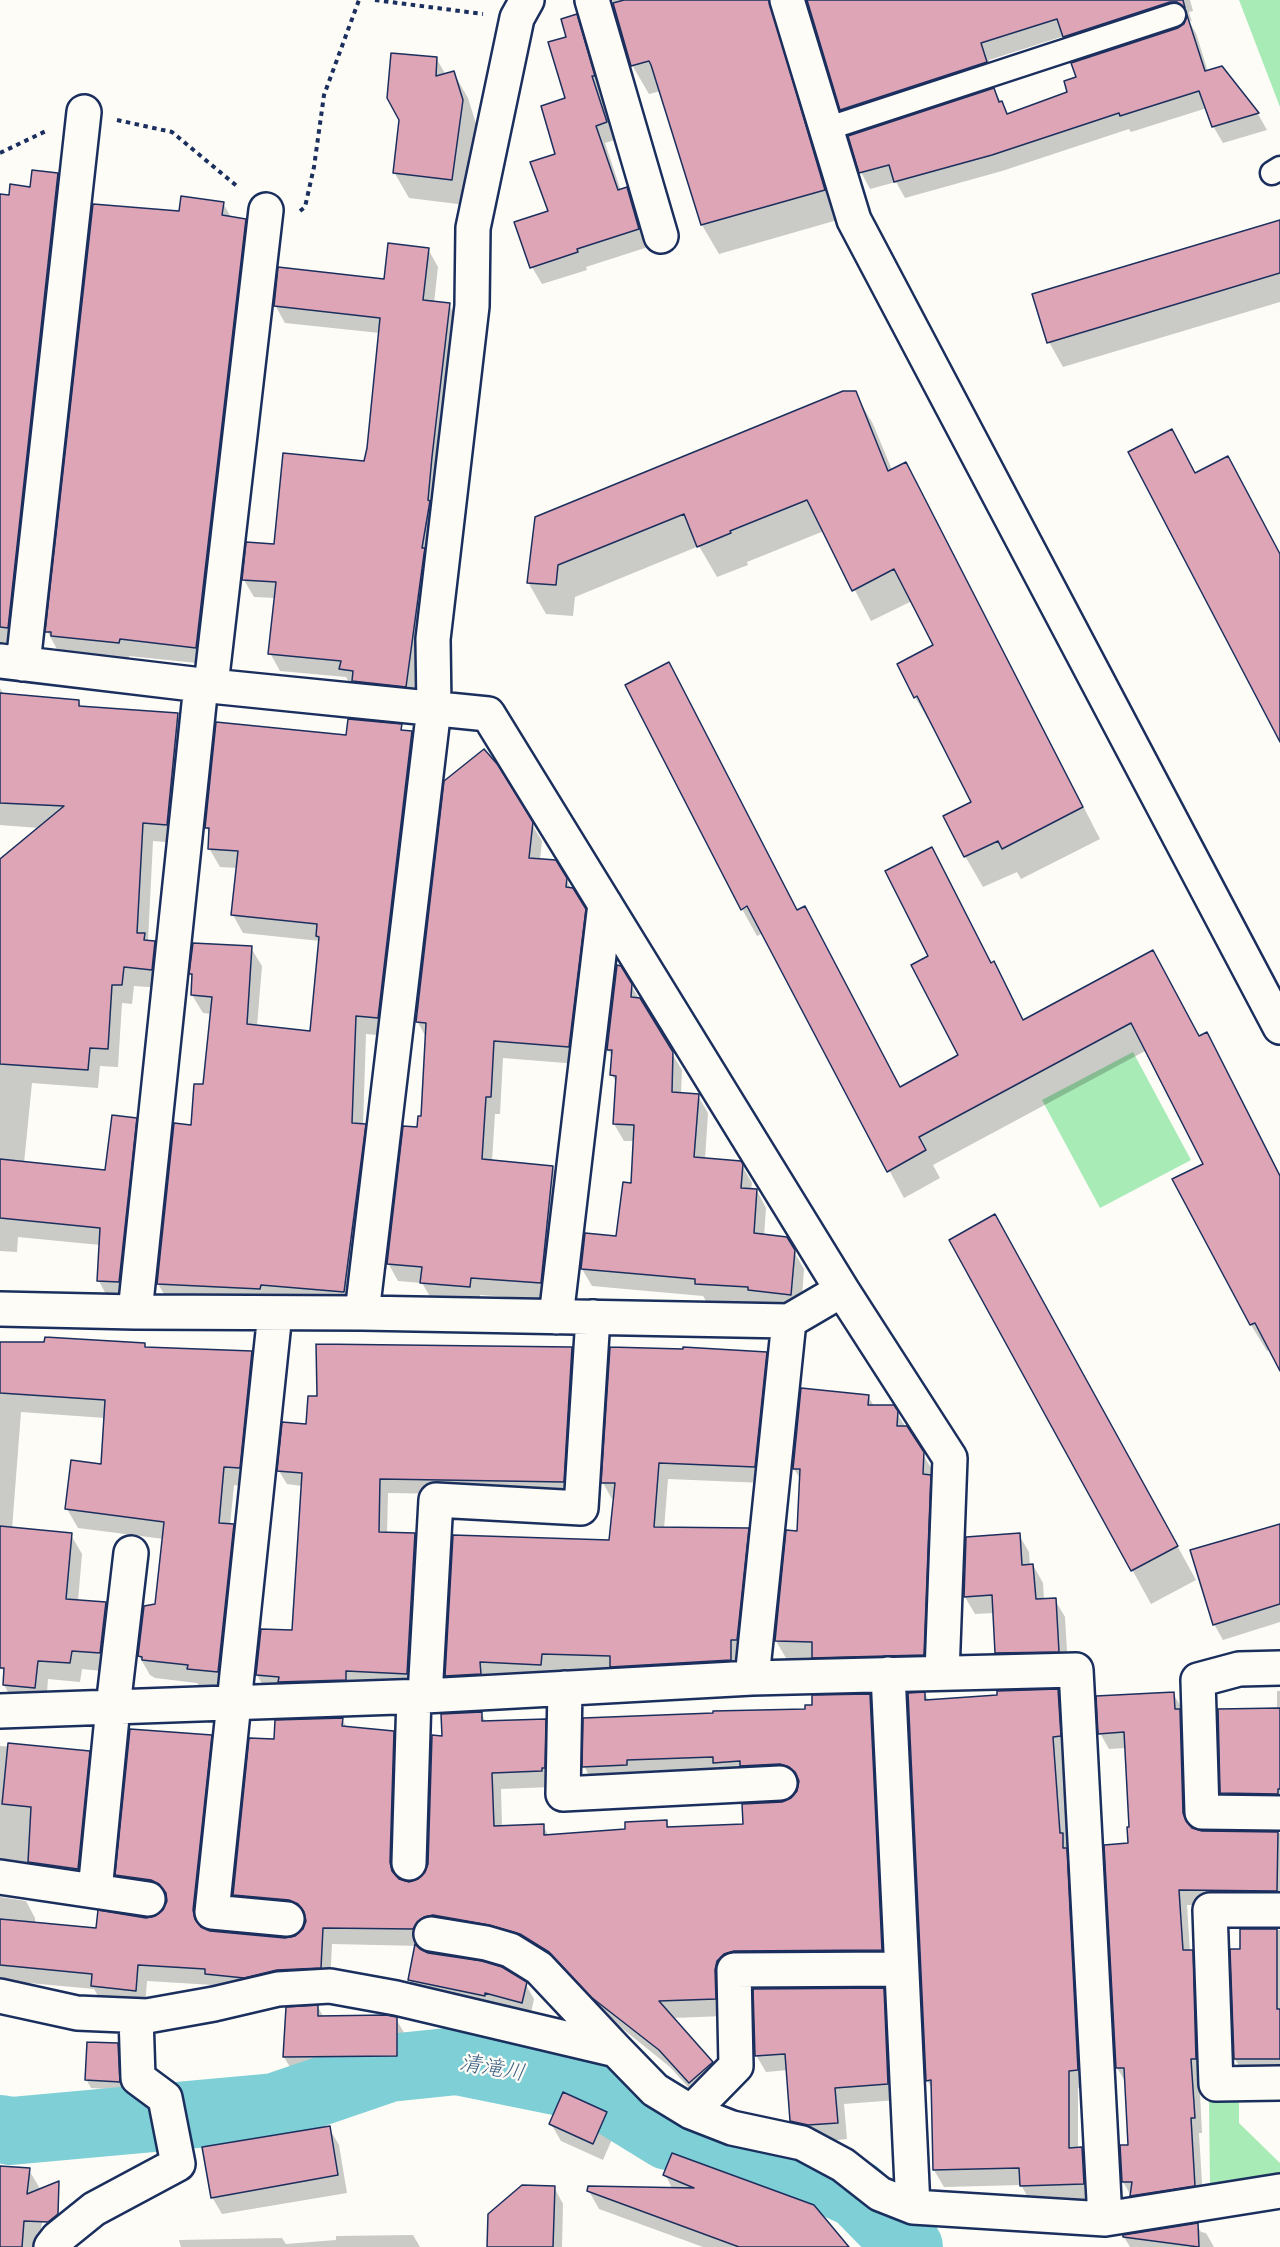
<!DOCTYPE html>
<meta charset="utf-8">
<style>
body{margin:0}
canvas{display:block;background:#fdfcf7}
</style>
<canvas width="1280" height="2247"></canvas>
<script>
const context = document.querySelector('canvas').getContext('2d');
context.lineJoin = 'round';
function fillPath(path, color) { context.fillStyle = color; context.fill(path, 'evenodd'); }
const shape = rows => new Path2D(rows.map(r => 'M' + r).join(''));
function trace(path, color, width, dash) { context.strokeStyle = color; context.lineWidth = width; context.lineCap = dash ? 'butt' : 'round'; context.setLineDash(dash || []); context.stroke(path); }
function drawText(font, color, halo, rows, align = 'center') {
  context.font = font + ' Itim,"Klee One",sans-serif'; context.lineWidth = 4.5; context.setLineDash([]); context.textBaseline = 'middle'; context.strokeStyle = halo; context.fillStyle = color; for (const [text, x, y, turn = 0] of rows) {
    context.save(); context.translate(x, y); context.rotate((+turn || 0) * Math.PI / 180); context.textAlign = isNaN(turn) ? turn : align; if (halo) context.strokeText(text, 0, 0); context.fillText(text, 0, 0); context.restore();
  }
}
fillPath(shape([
 [1239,0,1280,0,1280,107],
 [1133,1052,1191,1160,1100,1208,1042,1100],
 [1239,2101,1239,2123,1280,2163,1280,2178,1210,2187,1209,2102]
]), '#a8ebb6');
fillPath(shape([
 [612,0,777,0,841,219,719,254,702,225,663,95,661,91,649,94,632,65],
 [830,0,1190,0,1193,11,1189,12,1192,22,1187,18,1196,33,1208,72,1222,67,1258,114,1267,130,1223,143,1213,126,1207,108,1131,132,1129,129,1002,171,905,198,896,182,870,189,861,172,994,90,1009,115,1069,93,1078,78,1179,29,1186,24,1188,18,1180,19,1074,53,1064,36,989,60,995,79,851,126,842,110,818,32],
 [576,16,586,33,603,93,601,94,615,140,605,143,621,191,626,189,636,206,648,247,586,267,587,270,542,284,532,267,550,212,567,99,568,38],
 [436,58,446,75,453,72,468,98,477,127,466,205,409,198,394,172],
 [57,174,67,192,17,644,0,643,0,195,10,197],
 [223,203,232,219,245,221,255,238,206,664,129,656,129,660,62,653,60,649,57,649,47,631,181,213],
 [1280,221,1280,302,1063,367,1049,342],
 [428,249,438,267,434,303,449,305,459,322,416,704,351,686,346,677,280,671,270,653,276,598,254,597,244,580,275,546,366,463,380,333,285,323,275,305,385,280],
 [855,393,873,424,892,470,905,464,923,495,1100,839,1021,879,1017,872,983,887,965,856,973,802,935,727,933,728,915,697,935,646,912,601,871,621,824,531,747,562,748,565,717,577,699,546,575,597,573,616,546,614,528,582,536,518],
 [669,664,798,911,900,1088,960,1056,930,957,931,849,992,964,994,963,1009,990,1024,1021,1152,952,1199,1037,1206,1034,1222,1061,1280,1175,1280,1367,1270,1349,1267,1351,1251,1325,1174,1180,1205,1164,1147,1050,933,1165,940,1178,904,1198,763,933,757,936,742,909],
 [0,688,4,695,78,701,82,707,177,715,188,733,178,843,153,841,148,941,154,942,165,961,162,988,134,986,132,1004,122,1003,118,1067,100,1066,98,1088,32,1083,24,1163,106,1172,136,1120,146,1139,129,1301,109,1300,99,1281,100,1245,18,1237,17,1252,0,1251,0,860,39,828,0,825],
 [401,726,404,732,411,733,422,751,388,1036,366,1034,363,1125,365,1125,375,1143,354,1309,169,1302,158,1284,193,1127,204,1086,212,1014,203,1013,192,995,193,978,191,974,251,948,262,966,257,1026,311,1032,320,941,243,933,233,915,238,868,220,867,209,848,210,834,206,827,347,736],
 [531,823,542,841,540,860,555,862,595,927,578,1064,503,1058,500,1114,495,1114,492,1161,552,1167,562,1184,550,1300,480,1295,479,1304,432,1300,422,1283,398,1281,388,1263,423,1118,426,1037,417,1021],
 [620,967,682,1070,681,1094,698,1096,708,1113,705,1159,740,1162,752,1183,751,1190,757,1191,766,1208,764,1236,786,1238,804,1269,801,1311,757,1304,706,1301,703,1296,592,1286,582,1269,618,1238,633,1185,635,1141,624,1141,614,1124,617,1084,612,1075,613,1058,608,1050],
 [951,1240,1014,1249,1196,1580,1151,1604],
 [0,1344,144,1345,147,1349,251,1352,262,1371,250,1487,234,1485,230,1525,233,1525,244,1545,229,1690,200,1688,197,1683,155,1678,150,1675,139,1656,157,1606,164,1539,78,1528,67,1509,102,1466,105,1418,21,1412,12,1529,71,1535,82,1554,78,1601,105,1604,116,1623,111,1672,82,1669,80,1682,48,1679,46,1706,15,1704,4,1685,6,1670,0,1669],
 [571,1348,579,1362,571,1496,388,1493,387,1534,414,1535,422,1548,415,1687,265,1689,257,1675,294,1632,302,1486,287,1484,279,1471,308,1425],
 [766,1353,775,1370,764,1483,668,1479,664,1529,748,1530,757,1546,739,1676,550,1670,550,1681,456,1692,446,1676,611,1541,615,1499,612,1499,603,1483],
 [868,1396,874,1406,893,1407,933,1471,932,1481,940,1493,933,1672,824,1675,814,1658,786,1658,776,1641,798,1532,801,1480,794,1469],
 [1280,1527,1280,1622,1223,1640,1214,1624],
 [1019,1535,1029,1552,1030,1566,1033,1565,1043,1583,1044,1600,1055,1600,1065,1617,1068,1669,1006,1670,996,1653,994,1613,975,1614,965,1597,967,1539],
 [1057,1691,1067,1708,1070,1753,1062,1754,1068,1846,1072,1852,1087,2087,1078,2088,1078,2149,1082,2149,1092,2166,1093,2201,1031,2203,1021,2185,944,2187,934,2170,933,2090,927,2080,925,1694,929,1701],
 [1277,1691,1280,1691,1280,1809,1231,1809,1222,1793,1219,1710,1277,1709],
 [1173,1693,1182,1709,1182,1716,1188,1726,1191,1829,1202,1832,1280,1833,1280,1906,1187,1905,1190,1952,1192,1952,1201,1967,1199,2074,1202,2133,1199,2133,1203,2201,1140,2211,1123,2182,1121,2146,1130,2146,1126,2083,1117,2068,1131,1828,1126,1748,1109,1749,1100,1733],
 [869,1695,879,1712,891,1967,744,1968,725,2016,672,2018,712,2062,722,2079,699,2099,670,2067,603,2013,560,1969,423,1946,332,1944,330,1984,216,1990,213,1985,147,1981,145,2007,102,2003,94,1989,29,1983,28,1990,0,1987,0,1897,26,1901,35,1918,35,1924,97,1930,155,1918,163,1912,168,1900,127,1892,117,1875,211,1736,221,1753,202,1929,210,1932,286,1939,296,1937,304,1930,307,1920,299,1917,244,1912,234,1895,275,1741,342,1719,347,1728,393,1733,403,1750,399,1880,409,1883,419,1881,427,1873,429,1864,444,1738,481,1713,486,1722,545,1721,554,1737,551,1787,501,1789,502,1827,543,1826,549,1836,627,1830,666,1822,670,1828,745,1825,782,1803,792,1800,798,1792,800,1783,790,1781,593,1783,584,1766],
 [0,1746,89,1752,99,1769,87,1885,0,1878],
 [1242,1930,1280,1930,1280,2075,1244,2074,1235,2059],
 [428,1954,525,1983,534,1999,530,2017,418,1995,410,1980],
 [883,1989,893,2006,897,2100,844,2104,847,2139,818,2142,802,2138,792,2121,788,2070,766,2072,756,2055],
 [318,2007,324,2018,396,2019,406,2036,407,2073,294,2074,284,2057],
 [117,2045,122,2053,124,2090,91,2088,86,2079],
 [606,2113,616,2130,603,2160,561,2141,551,2124],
 [329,2128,339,2145,347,2193,222,2214,212,2197],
 [673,2155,819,2209,828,2224,847,2247,703,2247,599,2209,589,2191,673,2190,665,2174],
 [0,2167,29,2170,45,2197,39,2247,0,2247],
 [554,2187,563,2204,562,2247,488,2247],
 [1197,2225,1201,2232,1206,2233,1214,2247,1130,2247,1124,2237],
 [413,2235,420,2247,181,2247,179,2240,282,2238,286,2244,336,2240,336,2236]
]), '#0003');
trace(shape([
 [0,2129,11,2131,275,2107,389,2068,457,2061,590,2088,668,2136,780,2159,857,2194,909,2247]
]), '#7ecfd6', 68);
const building = shape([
 [624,0,769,0,825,190,701,225,651,65,649,61,631,66,613,3,624,0],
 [807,0,1183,0,1185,8,1177,2,1170,2,1063,37,1057,19,981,43,987,62,840,110,807,0],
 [577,14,595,76,592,76,607,122,596,126,618,190,627,187,639,229,577,249,578,252,530,268,514,222,548,211,530,162,555,154,541,106,565,98,548,42,566,37,561,19,577,14],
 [1187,15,1205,71,1222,66,1259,113,1212,127,1199,91,1120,116,1119,113,992,155,894,182,889,165,859,173,848,136,994,88,999,102,1002,101,1007,114,1067,92,1064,81,1076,77,1071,63,1178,28,1184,24,1187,15],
 [391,53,437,57,436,76,454,71,463,100,452,180,393,173,399,120,387,98,391,53],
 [32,170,58,173,8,628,0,627,0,194,9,195,10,184,30,187,32,170],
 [181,196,224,202,222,215,246,219,196,648,120,639,119,643,51,636,51,632,45,632,93,204,179,211,181,196],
 [1280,220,1280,273,1047,343,1032,294,1280,220],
 [388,243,429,248,423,300,450,303,432,457,428,500,430,501,422,548,425,548,424,554,406,687,352,681,353,671,339,669,341,661,268,654,276,582,242,580,246,542,274,544,283,453,364,461,367,448,380,318,274,306,278,267,384,279,388,243],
 [843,391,856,391,888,471,906,462,1083,807,1002,849,998,841,964,857,943,816,971,802,917,696,914,698,897,664,933,645,894,569,852,591,807,500,730,531,731,533,697,547,684,514,558,565,556,585,527,583,535,517,843,391],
 [1172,429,1195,473,1228,456,1280,554,1280,742,1128,452,1172,429],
 [669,662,797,910,805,906,900,1087,958,1055,911,965,928,956,885,871,932,847,991,963,994,961,1023,1020,1153,950,1199,1036,1207,1032,1280,1176,1280,1371,1255,1323,1250,1325,1172,1179,1203,1164,1131,1023,919,1137,926,1150,887,1172,747,906,741,910,625,685,669,662],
 [0,693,79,700,79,706,178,713,167,825,143,823,137,933,145,933,144,940,155,941,152,970,124,967,122,985,112,985,108,1049,90,1048,88,1070,0,1064,0,859,64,806,0,803,0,693],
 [348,719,402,724,401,730,412,731,378,1018,356,1016,352,1123,366,1124,344,1292,261,1285,260,1289,157,1284,174,1123,191,1125,194,1084,203,1084,212,997,191,995,192,974,189,974,193,943,252,946,247,1024,310,1031,319,937,316,936,317,924,231,915,238,851,208,849,209,828,205,828,216,722,346,735,348,719],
 [484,749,498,765,533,822,529,858,556,860,567,878,566,887,573,888,586,909,569,1047,494,1041,491,1097,486,1097,482,1159,553,1166,541,1283,471,1278,470,1287,420,1283,422,1267,387,1264,403,1126,417,1127,418,1116,421,1116,426,1023,416,1022,444,781,484,749],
 [617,965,621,966,632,984,631,997,640,998,673,1052,672,1092,699,1094,694,1157,741,1161,743,1164,741,1188,757,1189,754,1233,787,1237,795,1250,791,1295,748,1290,748,1287,695,1284,695,1279,581,1269,585,1233,616,1236,623,1182,631,1183,634,1125,613,1124,616,1076,610,1075,612,1050,607,1050,617,965],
 [112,1115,137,1118,119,1282,97,1281,100,1228,0,1218,0,1159,105,1170,112,1115],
 [995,1214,1178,1546,1131,1571,949,1240,995,1214],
 [45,1337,145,1343,145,1347,252,1351,240,1468,224,1467,219,1523,234,1524,218,1672,187,1669,188,1665,142,1660,142,1657,138,1656,144,1606,155,1604,164,1522,65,1509,71,1460,101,1464,105,1400,0,1393,0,1342,44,1342,45,1337],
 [316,1344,572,1347,564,1482,380,1479,379,1532,415,1533,407,1674,346,1671,346,1680,278,1682,279,1677,256,1675,261,1629,292,1630,302,1473,277,1471,282,1422,306,1424,308,1396,317,1396,316,1344],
 [610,1347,683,1349,683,1347,767,1352,755,1467,659,1463,654,1527,749,1528,737,1640,731,1640,731,1660,610,1667,610,1656,542,1654,541,1665,480,1662,481,1674,445,1676,453,1535,609,1540,615,1483,601,1483,610,1347],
 [801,1388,869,1395,868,1405,894,1405,898,1411,897,1426,907,1426,924,1452,923,1474,931,1475,924,1655,812,1658,812,1642,775,1641,786,1530,797,1531,800,1469,793,1469,801,1388],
 [1280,1524,1280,1604,1213,1625,1190,1550,1280,1524],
 [0,1526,72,1533,66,1599,106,1602,100,1653,72,1651,70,1663,38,1661,35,1688,3,1685,4,1668,0,1668,0,1526],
 [1020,1533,1022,1565,1033,1564,1036,1599,1056,1598,1059,1652,995,1653,992,1595,964,1597,966,1537,1020,1533],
 [1058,1689,1061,1736,1053,1737,1060,1833,1063,1833,1063,1848,1067,1848,1078,2070,1069,2071,1069,2148,1082,2147,1084,2184,1020,2186,1019,2168,933,2170,931,2080,926,2081,908,1693,925,1692,925,1700,997,1695,997,1691,1058,1689],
 [1174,1692,1175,1709,1180,1709,1183,1813,1186,1821,1192,1828,1202,1831,1278,1832,1277,1891,1179,1890,1183,1950,1193,1950,1196,2059,1191,2059,1195,2118,1191,2118,1195,2186,1130,2196,1132,2182,1122,2182,1120,2145,1128,2145,1124,2068,1116,2068,1104,1845,1128,1843,1127,1827,1129,1827,1124,1732,1098,1734,1096,1696,1174,1692],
 [870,1694,882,1950,734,1951,724,1954,717,1961,715,1970,716,1999,659,2001,713,2062,689,2083,659,2050,591,1997,549,1952,520,1934,489,1925,433,1915,424,1917,417,1922,413,1929,323,1928,321,1968,277,1970,244,1978,205,1974,205,1969,138,1965,136,1991,91,1986,92,1974,0,1965,0,1919,96,1928,98,1910,146,1918,155,1916,163,1910,167,1901,166,1893,159,1884,151,1880,115,1875,130,1729,212,1735,193,1910,195,1919,201,1927,210,1931,285,1938,295,1936,303,1929,306,1921,304,1912,298,1904,289,1900,233,1895,249,1738,274,1739,275,1720,343,1718,342,1726,394,1731,390,1862,392,1871,399,1879,409,1882,418,1879,425,1872,428,1864,432,1735,442,1736,441,1714,482,1712,482,1721,546,1719,545,1768,542,1768,542,1771,492,1773,494,1826,544,1824,544,1835,625,1829,625,1822,667,1820,667,1827,743,1824,742,1804,782,1802,791,1798,797,1791,799,1781,795,1772,789,1767,780,1764,740,1766,740,1761,713,1763,713,1757,627,1760,627,1765,582,1767,583,1718,713,1713,713,1711,805,1709,805,1705,812,1705,812,1695,870,1694],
 [1280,1708,1280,1789,1278,1789,1278,1794,1220,1793,1218,1709,1280,1708],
 [8,1743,90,1751,78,1869,28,1862,31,1807,2,1804,8,1743],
 [1240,1929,1277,1929,1277,2009,1280,2009,1280,2059,1234,2059,1230,1949,1240,1949,1240,1929],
 [415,1944,420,1949,428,1953,482,1961,502,1967,527,1982,522,2003,485,1993,485,1996,408,1980,415,1944],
 [884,1988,888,2084,835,2088,838,2123,808,2125,790,2121,785,2054,755,2056,753,1989,884,1988],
 [318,2005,318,2016,386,2015,397,2017,397,2056,283,2057,286,2007,318,2005],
 [87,2042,118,2043,120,2082,85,2080,87,2042],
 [563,2092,607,2112,593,2144,549,2124,563,2092],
 [330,2126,338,2175,211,2198,202,2147,330,2126],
 [672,2153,814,2205,849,2247,739,2247,587,2191,588,2186,694,2188,663,2175,672,2153],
 [0,2166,30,2168,27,2194,59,2181,58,2214,48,2222,24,2221,22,2247,0,2247,0,2166],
 [522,2185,555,2186,553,2247,487,2247,488,2214,522,2185],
 [1198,2223,1199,2247,1123,2237,1123,2235,1198,2223]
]);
fillPath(building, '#dda5b5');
trace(building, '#1b2f5e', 1.5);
const service = shape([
 [826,129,1174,15],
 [1272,173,1280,168]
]);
const minor = shape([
 [592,0,661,236],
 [787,0,854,220,1280,1027],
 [0,661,201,685,488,714,842,1290],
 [23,664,84,112],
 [211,685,266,210],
 [0,1309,135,1312,362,1313,789,1321,842,1290,950,1458,942,1673],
 [135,1312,201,685],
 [275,1313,212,1912,287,1919],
 [362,1313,434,708,433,639,472,306,473,228,517,18,527,0],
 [556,1317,605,904],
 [1280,1668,1239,1669,1198,1680,1202,1812,1280,1813],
 [752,1678,789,1321],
 [565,1688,563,1794,780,1783],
 [425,1696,436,1500,581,1508,593,1317],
 [0,1711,425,1696,752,1678,1076,1670,1105,2219,913,2207,888,1674],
 [409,1863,414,1696],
 [0,1877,148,1899],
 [95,1891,113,1707,131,1553],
 [1280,1910,1210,1910,1216,2084,1280,2083],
 [431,1934,486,1943,510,1950,539,1968,616,2050],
 [0,1996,77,2013,147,2016,214,2004,278,1989,330,1986,396,1998,616,2050,655,2090,691,2112,732,2128,802,2143,843,2165,880,2194,913,2207],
 [691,2112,736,2066,734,1970,901,1969],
 [1105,2219,1280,2191],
 [51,2247,58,2238,94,2209,178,2164,165,2098,138,2078,136,2016]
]);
trace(service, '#1b2f5e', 27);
trace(minor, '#1b2f5e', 38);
trace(shape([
 [375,0,483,14],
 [117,120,172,132,238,187],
 [0,153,46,131],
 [300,211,305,207,314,167,324,95,359,0]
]), '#1b2f5e', 4, [4.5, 4.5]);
trace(service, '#fdfcf7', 22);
trace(minor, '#fdfcf7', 33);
drawText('italic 22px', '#395f82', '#fdfcf7', [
 ["清滝川",492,2069,10]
]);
</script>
